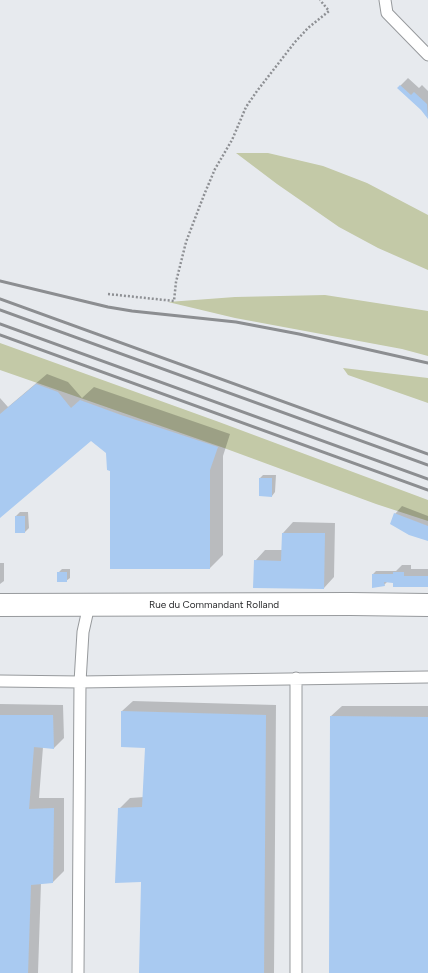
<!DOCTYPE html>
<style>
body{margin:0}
canvas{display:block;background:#e7eaee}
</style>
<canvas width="428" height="973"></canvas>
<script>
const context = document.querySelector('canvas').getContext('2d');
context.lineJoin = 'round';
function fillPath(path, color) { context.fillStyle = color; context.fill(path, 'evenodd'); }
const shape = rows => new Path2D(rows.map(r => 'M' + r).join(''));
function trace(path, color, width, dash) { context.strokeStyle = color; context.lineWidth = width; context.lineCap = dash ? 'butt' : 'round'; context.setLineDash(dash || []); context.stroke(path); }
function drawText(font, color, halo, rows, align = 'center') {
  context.font = font + ' Figtree,sans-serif'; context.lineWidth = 4; context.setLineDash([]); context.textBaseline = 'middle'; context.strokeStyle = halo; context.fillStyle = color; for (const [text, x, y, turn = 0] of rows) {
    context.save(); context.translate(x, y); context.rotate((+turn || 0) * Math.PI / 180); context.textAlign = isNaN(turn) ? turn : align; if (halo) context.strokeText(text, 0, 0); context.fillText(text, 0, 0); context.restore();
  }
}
fillPath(shape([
 [236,153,268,153,323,166,367,183,428,215,428,270,378,248,339,227,277,184],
 [325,295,428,311,428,356,402,349,235,318,168,302,235,297],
 [0,343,219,422,428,500,428,521,376,504,224,448,0,370],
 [343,368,428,378,428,403,348,375]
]), '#c3c9a7');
fillPath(shape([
 [408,78,419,88,422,85,428,91,428,117,422,110,398,88],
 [47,374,68,382,82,398,94,387,230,434,223,456,223,555,210,568,111,471,107,453,91,439,0,516,0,398,8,407],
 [263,475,276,475,275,492,272,496,260,478],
 [402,506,428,516,428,540,395,514],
 [20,512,28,512,29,528,25,532,16,532,16,516],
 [293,522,335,523,334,577,324,588,255,561,265,550,282,550,283,533],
 [0,563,4,563,4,581,0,584],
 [402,565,411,565,411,569,428,569,428,586,394,580,388,581,384,585,373,574,376,571,396,571],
 [62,569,70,569,70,578,66,581,58,573],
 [133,701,276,705,274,973,140,973,142,881,119,809,130,798,144,797,146,747,122,711],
 [0,704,63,705,64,738,54,748,43,747,39,798,64,798,64,871,53,882,41,883,38,973,0,973],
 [342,706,428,706,428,973,330,973,331,716]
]), '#0003');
fillPath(shape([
 [400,85,411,95,414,92,427,104,428,119,421,110,397,88],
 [36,384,58,392,71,408,80,400,121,415,218,447,210,470,210,569,110,569,110,471,107,470,106,453,91,441,0,518,0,414],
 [259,478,272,478,272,497,259,496],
 [394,513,428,526,428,541,409,535,390,524],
 [15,516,25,516,25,533,15,533],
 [282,533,325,533,324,589,253,588,254,560,281,561],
 [57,572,67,572,67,582,57,582],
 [393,572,404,572,404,576,428,576,428,587,393,587,393,583,384,582,385,586,372,588,372,574,393,574],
 [121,711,266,715,264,973,139,973,141,882,115,883,118,808,142,807,145,748,121,747],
 [0,715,53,715,54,749,34,747,29,809,54,808,53,883,31,885,28,973,0,973],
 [330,716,428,717,428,973,329,973]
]), '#a9caf1');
const lane = shape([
 [385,0,387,13,428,55],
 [296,678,296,973],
 [0,681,80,682,428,677],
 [78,973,80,682,83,632,89,605]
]);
const secondary = shape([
 [0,605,350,604,428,605]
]);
trace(lane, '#979a9d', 13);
trace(secondary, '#979a9d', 24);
trace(shape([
 [108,294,174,301,176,282,186,242,204,195,215,169,232,140,246,107,257,91,295,42,308,28,329,11,320,0]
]), '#8e9094', 2.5, [2, 2]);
trace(lane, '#fff', 11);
trace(secondary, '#fff', 22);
trace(shape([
 [0,281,108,307,132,311,236,322,299,334,428,363],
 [0,299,428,454],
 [0,310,428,465],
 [0,324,428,479],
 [0,335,428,490]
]), '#8c8e91', 3);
drawText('10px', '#2b2c2e', '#fff', [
 ["Rue du Commandant Rolland",214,605]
]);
</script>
